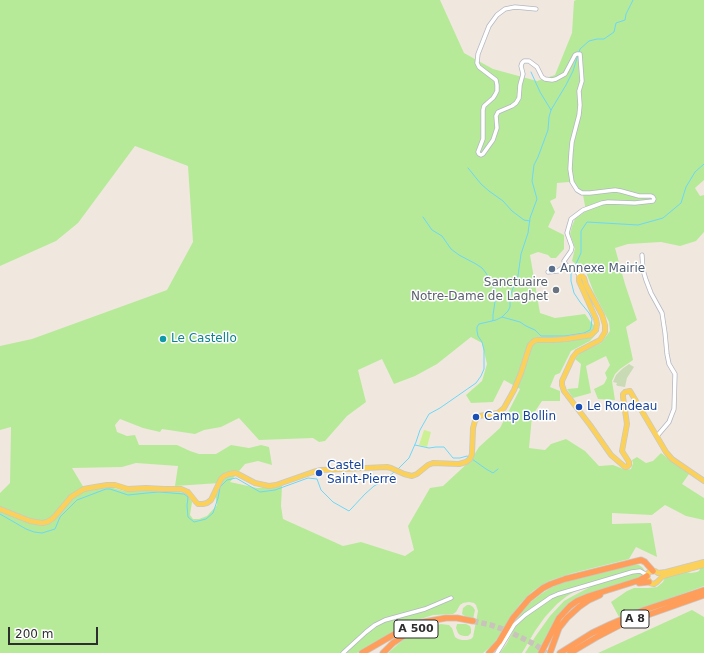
<!DOCTYPE html>
<style>
body{margin:0}
#map{position:relative;width:704px;height:653px;overflow:hidden;background:#f0e8df;font-family:"DejaVu Sans",sans-serif}
canvas{display:block}
.scale{position:absolute;left:8px;top:627px;width:90px;height:18px;box-sizing:border-box;border:2px solid #2e2e2e;border-top:0;padding-left:5px;font-size:12px;line-height:14px;white-space:nowrap;color:#2e2e2e;-webkit-text-stroke:3px #fff;paint-order:stroke}
</style>
<div id="map">
<canvas width="704" height="653"></canvas>
<div class="scale">200 m</div>
</div>
<script>
const context = document.querySelector('canvas').getContext('2d');
context.lineJoin = 'round';
function fillPath(path, color) { context.fillStyle = color; context.fill(path, 'evenodd'); }
const shape = rows => new Path2D(rows.map(r => 'M' + r).join(''));
function trace(path, color, width, dash) { context.strokeStyle = color; context.lineWidth = width; context.lineCap = dash ? 'butt' : 'round'; context.setLineDash(dash || []); context.stroke(path); }
function drawText(font, color, halo, rows, align = 'center') {
  context.font = font + ' "DejaVu Sans",sans-serif'; context.lineWidth = 3; context.setLineDash([]); context.textBaseline = 'middle'; context.strokeStyle = halo; context.fillStyle = color; for (const [text, x, y, turn = 0] of rows) {
    context.save(); context.translate(x, y); context.rotate((+turn || 0) * Math.PI / 180); context.textAlign = isNaN(turn) ? turn : align; if (halo) context.strokeText(text, 0, 0); context.fillText(text, 0, 0); context.restore();
  }
}
fillPath(shape([
 [0,0,440,0,464,53,493,69,537,81,555,75,572,33,574,1,576,0,704,0,704,180,695,188,700,196,704,195,704,232,696,241,680,246,661,242,628,244,615,248,625,284,637,320,626,327,633,360,620,369,615,374,612,381,615,400,598,399,594,389,604,384,607,378,605,373,610,365,606,356,586,366,591,393,573,398,567,389,578,388,581,364,575,359,580,353,601,343,610,331,609,322,594,293,586,272,572,261,575,248,570,234,572,226,575,219,586,211,583,195,569,182,557,183,556,198,550,201,555,212,548,227,564,235,564,249,556,258,551,258,548,255,538,252,530,255,540,313,555,318,585,314,590,321,599,331,590,341,571,351,560,373,555,375,550,387,560,391,560,401,542,401,532,416,529,448,545,450,551,444,566,439,585,451,599,466,613,465,626,470,631,469,633,463,632,460,637,457,646,463,653,461,661,453,689,474,682,484,704,498,704,520,686,516,665,505,652,515,612,513,612,524,651,523,657,557,636,547,629,559,573,573,549,581,533,591,520,604,493,645,483,653,388,653,404,639,418,631,441,624,449,625,452,628,455,637,458,639,462,640,467,640,471,639,473,637,478,611,476,605,474,603,469,602,463,603,460,605,456,612,453,614,433,615,411,622,357,653,0,653,0,493,10,483,11,427,0,430,0,346,32,339,167,290,193,242,188,166,135,146,78,223,56,241,0,266],
 [471,337,482,343,487,364,482,381,466,395,471,403,493,402,504,380,520,389,500,428,479,447,471,460,443,486,430,488,408,526,414,550,405,556,361,542,343,546,283,519,281,506,282,486,257,488,230,482,245,464,258,461,272,465,269,447,261,445,249,448,231,445,216,454,199,454,190,451,177,445,139,445,135,435,127,436,117,432,115,425,120,419,143,428,160,432,162,429,195,434,204,430,221,427,239,418,259,440,313,438,319,442,325,441,347,416,366,402,358,370,382,359,394,384,415,376,437,364],
 [136,463,178,466,175,486,220,483,215,495,217,505,207,516,199,519,193,519,190,515,192,502,187,494,176,491,147,490,124,491,110,487,88,490,84,488,72,468,122,467],
 [629,565,639,565,643,568,645,572,630,571,554,593,526,612,512,626,520,614,527,605,541,594,552,587,564,582],
 [701,567,704,567,704,586,619,617,611,602,627,591,634,588,648,588,657,587,663,582,665,577,685,572,691,573,697,572,699,571],
 [631,573,639,573,644,575,643,576,574,601,544,643,538,653,525,653,535,637,550,616,564,601,571,597,594,585],
 [583,587,567,596,557,604,545,617,535,631,522,653,500,653,507,643,514,629,520,621,529,614,558,595],
 [467,605,470,605,473,607,475,610,473,619,465,616,462,614,463,608],
 [692,610,704,617,704,653,598,653],
 [457,624,466,624,470,626,471,629,471,633,468,636,464,636,460,635,458,633,456,628]
]), '#b6ea99');
fillPath(shape([
 [629,364,634,367,627,378,625,387,618,386,616,385,617,383,613,382,616,375,622,369]
]), '#c9dbb5');
fillPath(shape([
 [424,430,431,432,427,447,419,445]
]), '#ccf194');
trace(shape([
 [579,52,580,49,589,41,597,39,604,39,614,32,616,23,625,20,626,14,633,0],
 [531,72,540,92,551,110],
 [468,168,481,184,489,191,503,201,512,211,524,220,530,221],
 [423,217,432,230,442,236,451,249,459,255,476,264,482,268,486,273,495,290,496,295,493,315,493,320,492,321],
 [574,268,581,253,581,231,587,222,638,225,663,218,681,203,686,187,695,172,704,164],
 [502,317,508,311,510,307,510,297,513,288,517,283,521,254,528,233,530,218,537,199,532,181,534,165,538,157,548,130,549,117,551,110,566,85,573,71,578,55],
 [415,445,429,448,436,447,444,447,453,458,460,458,467,456,469,457],
 [472,459,486,469,493,473,498,469],
 [398,469,409,458,416,442,420,430,429,414,440,408,476,383,481,376,484,369,484,350,482,342,478,336,477,331,477,327,479,324,496,320,502,317,520,322,526,326,535,330,541,336,565,336,584,333,590,330,591,327,592,319,589,313,580,302,574,293,571,281,571,274,573,270],
 [0,514,26,529,34,532,42,533,55,529,60,517,77,500,106,489,110,489,128,495,147,493,159,492,184,494,188,497,187,506,188,517,194,522,206,519,213,513,218,498,220,487,227,480,236,478,260,492,275,490,308,478,317,479,321,490,333,502,349,511,351,509,365,494,374,486,385,480,394,472]
]), '#6cd7f8', 1);
trace(shape([
 [473,621,491,625,508,631,536,645,546,653]
]), '#c9c3bc', 5.5, [5.5, 3]);
const minor = shape([
 [536,9,515,7,505,9,497,15,489,26,478,54,477,63,479,67,496,80,497,85,497,91,495,95,493,98,484,106,483,110,483,139,478,152,479,154,481,155,483,154,493,140,497,128,496,116,498,112,512,106,516,103,519,98,520,85,523,74,521,66,522,63,524,61,529,61,537,67,542,77,545,79,552,80,556,79,565,74,575,55,577,54,580,54,582,81,579,91,580,105,579,115,572,142,571,153,570,169,572,182,577,190,582,193,590,193,615,190,621,191,639,196,651,196,653,197,654,199,653,201,635,203,608,202,602,203,583,210,571,219,567,233,572,247,571,251,564,261,566,265,576,271,580,276],
 [642,255,643,270,646,280,651,293,662,313,665,333,667,354,669,364,675,374,674,409,672,414,669,422,657,436],
 [548,272,558,271,566,265],
 [343,653,366,632,375,625,385,620,425,609,451,598],
 [497,653,514,625,525,615,551,597,558,594,632,572,640,571,647,575]
]);
const major = shape([
 [0,509,30,521,42,523,47,522,52,519,56,515,71,497,79,492,84,489,89,488,107,485,115,485,128,489,146,488,164,489,181,489,188,492,196,502,198,504,203,504,207,503,211,500,221,479,224,476,229,474,235,473,238,474,255,483,269,486,276,485,313,472,321,470,387,467,391,468,404,474,412,476,417,474,428,465,433,463,459,464,466,462,470,459,472,454,473,428,475,421,479,416,498,413,504,408,514,390,521,373,527,354,530,345,534,341,537,340,553,340,566,339,591,335,596,330,597,324,596,319,579,281,579,277,580,276,582,276,584,278,586,285,602,315,605,325,605,332,600,340,577,352,573,357,562,381,562,385,564,391,590,425,611,455,625,467,627,467,629,465,629,462,622,451,627,424,623,397,623,394,625,392,630,391,666,452,672,459,704,481],
 [704,562,666,572,658,573,655,571,652,571,648,573,647,578,650,583,654,584,657,582,663,576,704,565]
]);
const highway = shape([
 [639,583,649,582],
 [362,653,412,624,446,618,457,618,473,621],
 [383,653,393,643,409,632,422,626,432,624],
 [489,653,499,642,513,618,529,599,543,588,551,584,565,579,641,560,645,562,653,571],
 [541,653,559,618,570,606,577,601,589,596,640,580,647,576],
 [550,653,559,628,567,618,579,607,589,600,600,595],
 [560,653,592,633,611,624,644,610,704,590],
 [570,653,597,637,620,625,642,617,704,595]
]);
trace(minor, '#b3b6c2', 5);
trace(major, '#c9c9c9', 6);
trace(highway, '#c9c9c9', 7);
trace(minor, '#fff', 3.5);
trace(major, '#fbd159', 4.5);
trace(highway, '#ff9e5b', 5.5);
for (const [x, y, r, color] of [
 [552,269,4,"#5c6f8a"],
 [556,290,4,"#6b7280"],
 [163,339,4,"#0f9aa8"],
 [579,407,4,"#1a4fb4"],
 [476,417,4,"#1a4fb4"],
 [319,473,4,"#1a4fb4"]
]) { const dot = new Path2D(); dot.arc(x, y, r, 0, 2 * Math.PI); context.fillStyle = color; context.fill(dot); trace(dot, '#fff', 1.5); }
for (const [x, y, w] of [
 [635,619,28],
 [416,629,44]
]) { const box = new Path2D(); box.roundRect(x - w / 2, y - 9, w, 18, 3); context.fillStyle = '#fff'; context.fill(box); trace(box, '#2e2e2e', 1); }
drawText('bold 11px', '#2e2e2e', null, [
 ["A 8",635,619],
 ["A 500",416,629]
]);
drawText('12px', '#4e5e75', '#fff', [
 ["Annexe Mairie",560,269]
], 'left');
drawText('12px', '#5b616d', '#fff', [
 ["Sanctuaire",548,283],
 ["Notre-Dame de Laghet",548,297]
], 'right');
drawText('12px', '#0d838f', '#fff', [
 ["Le Castello",171,339]
], 'left');
drawText('12px', '#164399', '#fff', [
 ["Le Rondeau",587,407],
 ["Camp Bollin",484,417],
 ["Castel",327,466],
 ["Saint-Pierre",327,480]
], 'left');
</script>
